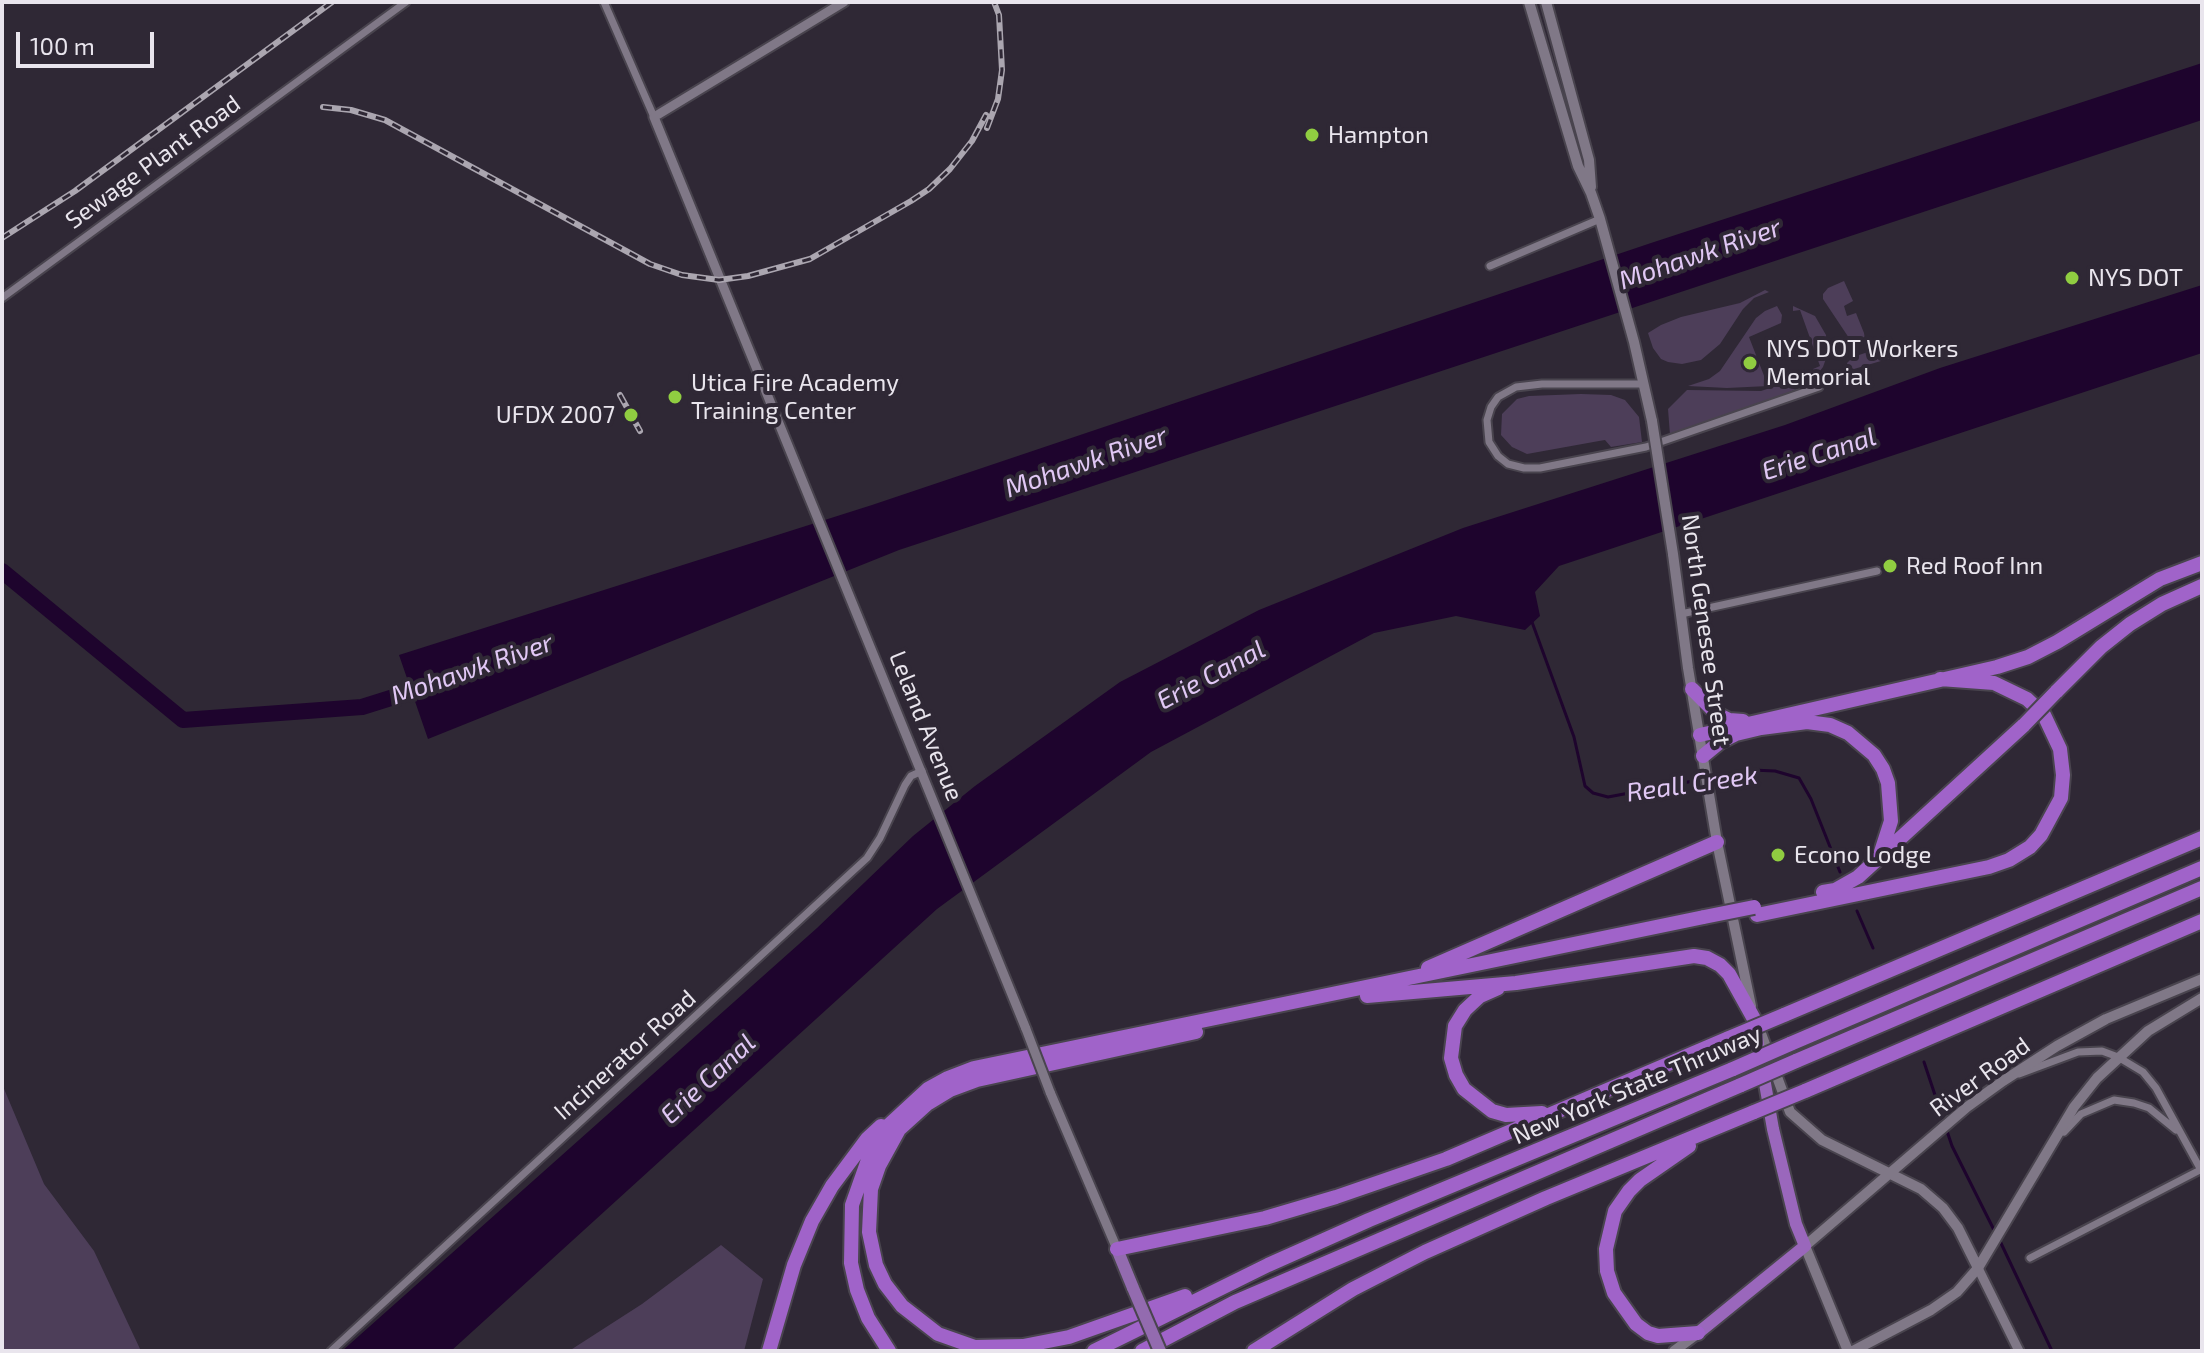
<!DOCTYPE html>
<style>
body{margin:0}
#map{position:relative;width:2204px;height:1353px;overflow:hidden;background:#2f2835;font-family:"Exo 2",sans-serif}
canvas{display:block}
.frame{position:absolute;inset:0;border:4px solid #e9e5ed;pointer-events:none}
.scale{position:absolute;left:16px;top:32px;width:138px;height:36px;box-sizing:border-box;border:4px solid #e9e5ed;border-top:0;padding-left:10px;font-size:24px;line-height:28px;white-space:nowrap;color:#e9e5ed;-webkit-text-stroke:6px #2f2835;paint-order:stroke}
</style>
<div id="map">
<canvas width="2204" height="1353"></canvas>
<div class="frame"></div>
<div class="scale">100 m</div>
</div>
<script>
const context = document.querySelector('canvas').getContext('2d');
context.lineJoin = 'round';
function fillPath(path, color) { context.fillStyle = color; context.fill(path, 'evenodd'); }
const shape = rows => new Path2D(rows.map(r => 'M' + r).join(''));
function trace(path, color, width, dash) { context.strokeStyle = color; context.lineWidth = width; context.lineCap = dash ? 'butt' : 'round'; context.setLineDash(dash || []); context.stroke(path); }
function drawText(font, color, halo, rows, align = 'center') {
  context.font = font + ' "Exo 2",sans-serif'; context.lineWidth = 8; context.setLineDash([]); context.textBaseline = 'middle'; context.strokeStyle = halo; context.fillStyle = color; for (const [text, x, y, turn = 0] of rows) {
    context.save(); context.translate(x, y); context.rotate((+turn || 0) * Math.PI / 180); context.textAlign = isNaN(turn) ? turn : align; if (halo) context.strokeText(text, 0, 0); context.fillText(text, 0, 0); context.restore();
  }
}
fillPath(shape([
 [1844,281,1853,301,1844,306,1847,316,1856,313,1864,333,1865,340,1862,342,1849,338,1823,299,1823,294,1828,288],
 [1765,290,1769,292,1754,298,1743,309,1720,344,1701,360,1682,364,1668,362,1661,359,1653,348,1648,333,1661,325,1681,317,1740,303],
 [1777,306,1782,315,1781,323,1749,337,1768,386,1727,388,1688,386,1709,379,1720,371,1756,318,1765,311],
 [1793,306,1815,316,1826,335,1828,353,1823,367,1816,376,1813,369,1820,366,1800,310,1793,311],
 [1906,343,1913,357,1891,358,1854,369,1848,367,1847,363,1853,357,1868,352,1879,355],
 [1799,377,1802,386,1786,394,1670,435,1668,409,1687,390,1761,391,1788,382,1791,388,1799,386,1796,378],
 [1581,394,1611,395,1625,400,1639,417,1642,442,1611,447,1605,440,1599,441,1527,454,1512,447,1501,435,1502,414,1517,399,1529,396],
 [2,1084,44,1184,94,1251,141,1351,2,1351],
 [721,1245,763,1279,744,1351,569,1351,642,1304]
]), '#4d3e59');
fillPath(shape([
 [2202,63,2202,120,899,550,428,739,399,655,872,505,1651,243],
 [2202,285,2202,353,1559,566,1535,592,1540,616,1525,630,1456,616,1374,633,1151,752,937,909,451,1351,342,1351,817,928,913,836,975,786,1120,682,1259,610,1463,528,1785,425,1940,368]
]), '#1e042d');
trace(shape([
 [1532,622,1574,737,1585,786,1593,793,1608,797,1752,770,1775,771,1799,778,1811,799,1840,872],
 [1857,911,1873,948],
 [1924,1062,1952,1146,1995,1232],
 [1999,1239,2052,1351]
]), '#1e042d', 3);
trace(shape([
 [2,571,183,720,362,707,432,685]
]), '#1e042d', 16);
const minor = shape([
 [604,2,654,117],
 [1490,266,1600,219],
 [2,298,406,2],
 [1644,384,1542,384,1516,387,1498,397,1491,407,1487,420,1489,442,1498,456,1508,464,1524,468,1540,468,1646,447,1819,387],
 [1681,614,1877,571],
 [2019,1074,2078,1052,2102,1051,2118,1057,2143,1072,2156,1088,2201,1170],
 [2064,1132,2081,1114,2114,1100,2134,1103,2149,1108,2176,1130],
 [2030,1258,2202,1169],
 [331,1351,867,858,880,838,905,785,911,776,922,771]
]);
const tertiary = shape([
 [844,2,654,117,1026,1029],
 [1050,1092,1117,1249],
 [1978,1268,2019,1351]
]);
const secondary = shape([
 [1529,2,1578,166,1591,193,1600,219,1634,342,1652,421],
 [1546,2,1589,160,1591,187],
 [1673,554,1688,668,1717,842,1751,1006],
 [1759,1028,1790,1112,1822,1140,1921,1189,1943,1208,1958,1228,1978,1268],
 [1674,1351,1697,1334],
 [1848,1351,1805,1246,1967,1107,2003,1081,2057,1046,2106,1019,2202,979],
 [1853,1351,1931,1310,1957,1292,1978,1268,2074,1107,2097,1078,2148,1031,2202,998]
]);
const primary = shape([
 [1117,1249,1133,1288]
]);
const trunk = shape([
 [1698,1333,1805,1246,1796,1224,1773,1129,1754,1021]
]);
const motorway = shape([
 [1692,689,1717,714,1729,720,1743,721],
 [2056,692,2101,647,2130,624,2162,604,2202,586],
 [1700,735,1997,667,2028,657,2057,642,2160,579,2202,563],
 [1703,756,1720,742,1736,734,1761,728,1807,722,1830,725,1848,733,1874,755,1883,769,1888,783,1891,821,1881,852],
 [1823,892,1835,890,1858,877,2024,725],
 [1757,915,1989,867,2009,860,2030,847,2041,835,2061,798,2063,775,2060,749,2044,715,2027,699,1994,683,1940,679],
 [1428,968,1717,842],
 [1498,988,1480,996,1465,1010,1455,1026,1451,1058,1456,1075,1464,1089,1492,1111,1506,1115,1542,1113],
 [1367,996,1516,983,1694,956,1707,958,1720,965,1729,974,1754,1019],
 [1784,1015,2202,838],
 [1790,1044,2202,868],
 [1796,1061,2202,888],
 [1805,1091,2202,921],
 [901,1126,879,1166,871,1189,869,1232,876,1265,885,1284,902,1306,938,1334,975,1347,1023,1346,1069,1337,1185,1296],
 [895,1133,927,1104,950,1090,977,1080,1196,1032],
 [1689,1146,1640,1180,1629,1191,1615,1211,1606,1249,1607,1271,1614,1293,1636,1324,1648,1333,1658,1336,1698,1333],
 [1117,1249,1265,1218,1336,1197,1446,1159,1729,1038],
 [769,1351,794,1265,812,1221,832,1186,867,1139,881,1126],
 [889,1351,868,1318,857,1290,851,1263,852,1205,870,1154,889,1125,928,1089,948,1078,974,1068,1704,917],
 [1094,1351,1268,1265,1369,1220,1733,1069],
 [1142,1351,1235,1302,1741,1085],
 [1254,1351,1353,1289,1425,1252,1546,1198,1754,1112]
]);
trace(minor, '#49444e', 11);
trace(tertiary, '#49444e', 13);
trace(secondary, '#49444e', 14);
trace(primary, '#49444e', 16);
trace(trunk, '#49444e', 16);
trace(motorway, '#49444e', 18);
trace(minor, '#807887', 7);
trace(tertiary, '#807887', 9);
trace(secondary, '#807887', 10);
trace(primary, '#936baf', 12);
trace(trunk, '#9a67bc', 12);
trace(motorway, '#a063c9', 14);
const rail = shape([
 [323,107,351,110,385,120,650,264,682,275,719,280,748,276,810,259,911,201,929,189,950,169,972,141,986,115],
 [987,128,998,99,1002,70,999,15,994,2],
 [2,238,75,191,332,2],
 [620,395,640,431]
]);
trace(rail, '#aba6b0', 6);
trace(rail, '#2f2835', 3, [9]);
const tertiaryBridge = shape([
 [1026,1029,1050,1092]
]);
const secondaryBridge = shape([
 [1652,421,1673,554]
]);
const primaryBridge = shape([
 [1133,1288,1160,1351]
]);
const motorwayBridge = shape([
 [2024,725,2056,692],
 [1704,917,1754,907],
 [1729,1038,1784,1015],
 [1733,1069,1790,1044],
 [1741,1085,1796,1061],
 [1754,1112,1805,1091]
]);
trace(tertiaryBridge, '#49444e', 13, []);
trace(secondaryBridge, '#49444e', 14, []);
trace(primaryBridge, '#49444e', 16, []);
trace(motorwayBridge, '#49444e', 18, []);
trace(tertiaryBridge, '#807887', 9);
trace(secondaryBridge, '#807887', 10);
trace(primaryBridge, '#936baf', 12);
trace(motorwayBridge, '#a063c9', 14);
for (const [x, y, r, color] of [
 [1312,135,8,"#90cd41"],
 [2072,278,8,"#90cd41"],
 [1750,363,8,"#90cd41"],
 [675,397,8,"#90cd41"],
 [631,415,8,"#90cd41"],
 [1890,566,8,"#90cd41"],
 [1778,855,8,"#90cd41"]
]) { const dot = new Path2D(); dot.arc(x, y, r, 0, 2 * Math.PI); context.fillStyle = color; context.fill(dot); trace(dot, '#2f2835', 3); }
drawText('24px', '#e9e5ed', '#2f2835', [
 ["Hampton",1328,135],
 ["NYS DOT",2088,278],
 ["NYS DOT Workers",1766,349],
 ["Memorial",1766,377],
 ["Utica Fire Academy",691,383],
 ["Training Center",691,411],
 ["UFDX 2007",615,415,"right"],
 ["Red Roof Inn",1906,566],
 ["Econo Lodge",1794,855]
], 'left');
drawText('24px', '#e9e5ed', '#2f2835', [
 ["Sewage Plant Road",153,162,-36],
 ["North Genesee Street",1706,630,82],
 ["Leland Avenue",926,726,68],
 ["Incinerator Road",625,1055,-42],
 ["River Road",1980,1077,-36],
 ["New York State Thruway",1637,1085,-23]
]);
drawText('italic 26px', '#e1c8f5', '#2f2835', [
 ["Mohawk River",1700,254,-19],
 ["Erie Canal",1819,454,-18],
 ["Mohawk River",1086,462,-19],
 ["Mohawk River",472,669,-19],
 ["Erie Canal",1211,675,-28],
 ["Reall Creek",1692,784,-8],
 ["Erie Canal",708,1079,-43]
]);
</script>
